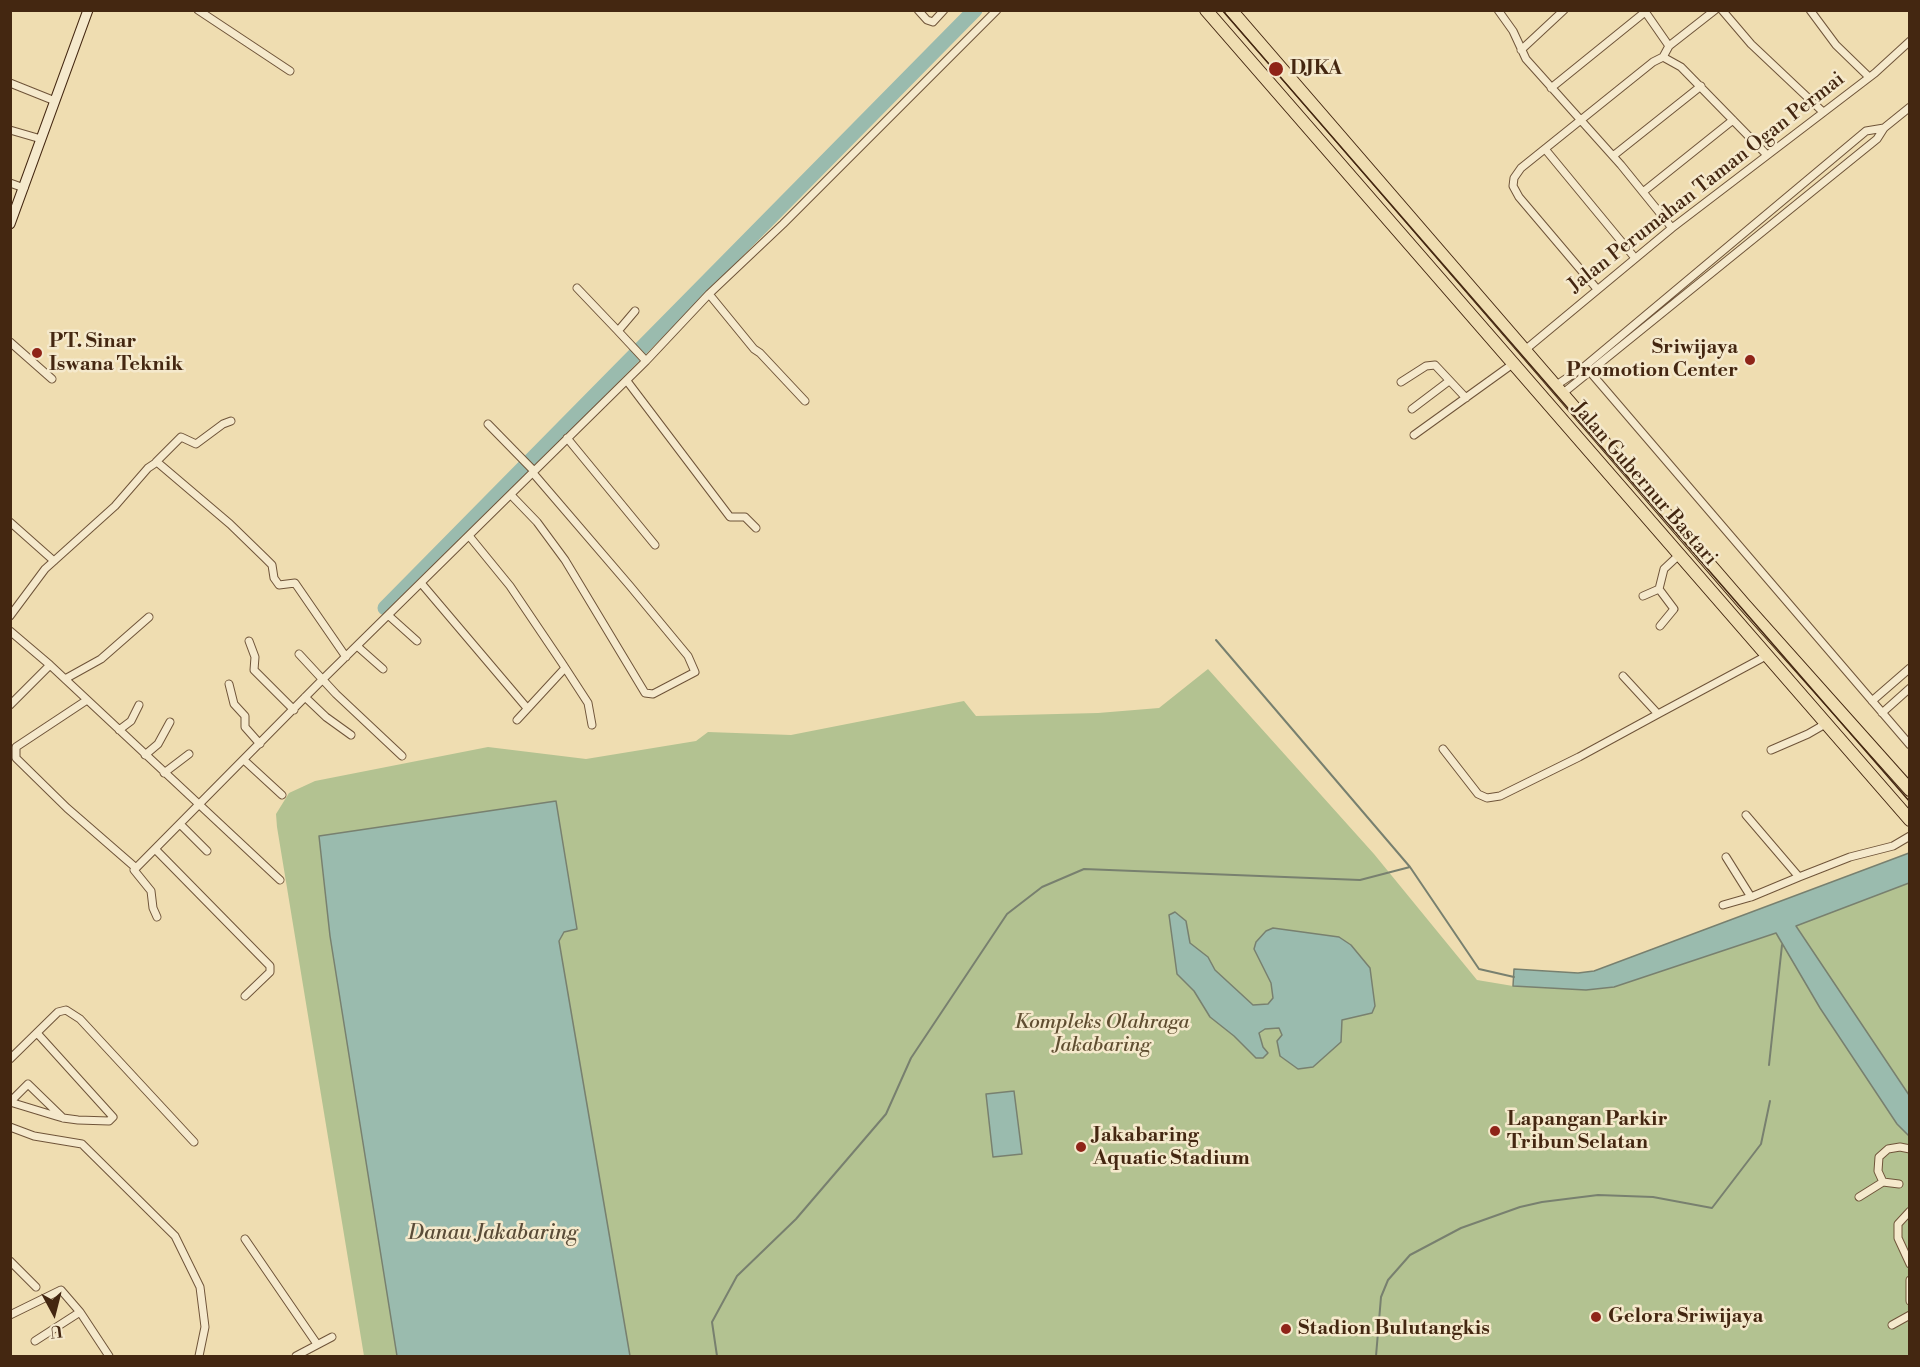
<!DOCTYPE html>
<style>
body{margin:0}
#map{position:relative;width:1920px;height:1367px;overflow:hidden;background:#efddb1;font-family:"Libre Bodoni",serif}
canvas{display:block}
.frame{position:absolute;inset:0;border:12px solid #442711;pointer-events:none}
.north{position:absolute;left:24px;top:1283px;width:60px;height:60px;-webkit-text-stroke:4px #f5e9cc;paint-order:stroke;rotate:173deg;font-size:16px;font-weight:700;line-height:24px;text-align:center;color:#442711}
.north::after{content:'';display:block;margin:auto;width:21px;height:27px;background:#442711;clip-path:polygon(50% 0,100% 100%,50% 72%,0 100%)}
</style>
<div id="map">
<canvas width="1920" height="1367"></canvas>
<div class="frame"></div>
<div class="north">U</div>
</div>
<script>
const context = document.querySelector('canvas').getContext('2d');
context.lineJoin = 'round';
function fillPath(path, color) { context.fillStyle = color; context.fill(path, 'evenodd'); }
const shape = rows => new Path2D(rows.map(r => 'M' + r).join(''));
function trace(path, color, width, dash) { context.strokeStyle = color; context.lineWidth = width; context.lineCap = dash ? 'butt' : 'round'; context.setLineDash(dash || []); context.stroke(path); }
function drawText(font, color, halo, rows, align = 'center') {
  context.font = font + ' "Libre Bodoni",serif'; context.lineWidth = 5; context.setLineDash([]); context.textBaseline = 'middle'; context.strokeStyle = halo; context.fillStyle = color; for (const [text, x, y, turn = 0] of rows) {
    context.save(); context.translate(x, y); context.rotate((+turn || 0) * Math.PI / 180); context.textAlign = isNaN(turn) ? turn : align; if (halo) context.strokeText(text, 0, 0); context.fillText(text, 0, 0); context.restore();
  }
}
fillPath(shape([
 [1208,669,1374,854,1477,980,1513,986,1586,990,1614,987,1788,929,1909,883,1909,1356,364,1356,277,827,276,814,289,793,315,781,488,747,586,759,696,741,708,732,791,735,964,701,976,716,1098,713,1159,708]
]), '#b3c291');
const water = shape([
 [556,801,577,929,564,932,559,941,630,1356,397,1356,330,936,319,836,556,801],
 [1909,853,1909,883,1796,926,1909,1095,1909,1136,1897,1124,1820,1008,1776,933,1614,987,1586,990,1513,986,1514,969,1578,973,1594,971,1909,853],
 [1175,912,1186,921,1190,943,1208,957,1215,970,1253,1005,1268,1004,1273,998,1271,983,1254,949,1256,942,1266,931,1273,928,1339,937,1351,945,1370,968,1375,1006,1372,1013,1342,1020,1341,1042,1313,1067,1298,1069,1280,1056,1277,1041,1282,1035,1279,1028,1265,1029,1259,1033,1263,1047,1268,1053,1263,1058,1256,1058,1234,1036,1210,1017,1194,991,1177,974,1169,915,1175,912],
 [1014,1091,1022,1154,993,1157,986,1094,1014,1091]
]);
fillPath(water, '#9abbae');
trace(water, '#78806f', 1.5);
trace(shape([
 [1216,640,1410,867,1479,969,1514,977],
 [1769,1065,1782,945],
 [717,1356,712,1322,737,1276,796,1219,886,1114,911,1058,1007,914,1042,887,1084,869,1360,880,1410,867],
 [1376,1356,1381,1297,1388,1280,1410,1255,1461,1228,1520,1207,1542,1202,1598,1195,1653,1197,1712,1208,1761,1144,1770,1101]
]), '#78806f', 2);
trace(shape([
 [385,608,975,10]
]), '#9abbae', 15);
const street = shape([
 [198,10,290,71],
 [918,10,927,20,933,22,944,10],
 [1498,10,1513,31,1526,59,1621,165,1672,228],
 [1644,10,1669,46,1663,57],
 [1722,10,1751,44,1822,111],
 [1810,10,1836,45,1869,77],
 [1669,46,1715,10],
 [1521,50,1564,10],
 [10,83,55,101],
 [1551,88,1645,12],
 [10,130,41,139],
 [1545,149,1635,258],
 [1613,156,1701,86],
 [10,183,24,188],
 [1643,192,1733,120],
 [577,288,618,331],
 [1597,289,1519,197,1513,186,1514,178,1521,168,1653,62,1663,57,1681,67,1767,155],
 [709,294,754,349,760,353,805,401],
 [635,311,618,331,646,361],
 [10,342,52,379],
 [1525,350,1672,228,1875,73,1910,41],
 [1585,366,1910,745],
 [627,381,730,517,745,517,756,528],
 [1401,382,1426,366,1435,365,1466,398],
 [1555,386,1585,366,1866,131,1884,128],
 [1562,394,1877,139,1884,128,1910,107],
 [1412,409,1449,381],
 [488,424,534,471],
 [1414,435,1514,363],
 [567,438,655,545],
 [156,462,181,437,196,444,223,424,231,421],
 [511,495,537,522,565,560,645,693,653,694,695,672,688,656,630,586,533,473],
 [10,522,54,561],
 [470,537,510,586,562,663,588,703,592,725],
 [421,583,527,708],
 [1659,589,1674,609,1660,626],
 [1643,596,1659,589,1664,569,1680,554],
 [388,615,417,641],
 [10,616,45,569,115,506,148,468,157,462,230,524,265,558,272,565,274,578,279,585,295,583,346,657],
 [10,631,50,665,280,880],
 [249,641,255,657,254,670,294,710],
 [357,646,383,669],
 [299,654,336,694,402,756],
 [65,679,101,659,149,617],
 [229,684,234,704,245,716,245,727,260,744],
 [305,697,326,717,351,735],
 [87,700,16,747,16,758,67,808,136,868,322,680,646,361,709,294,783,224,997,10],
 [1872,701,1910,668],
 [10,705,50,665],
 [1882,713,1910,688],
 [1658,714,1766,656],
 [517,720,565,668],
 [119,730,131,721,139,705],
 [1443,749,1478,794,1487,798,1500,796,1579,757,1658,714,1623,676],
 [1771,750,1808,734,1827,723],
 [145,755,158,744,170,722],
 [245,761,282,795],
 [164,773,189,754],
 [1746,815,1799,877,1850,857,1893,846,1910,836],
 [181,825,207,851],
 [156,850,270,966,270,972,245,996],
 [1726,857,1751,897],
 [134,870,151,891,153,908,157,917],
 [1723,905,1751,897,1799,877],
 [37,1033,113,1117,109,1121,78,1120,63,1118,56,1116,10,1102,28,1084,63,1118],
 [10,1059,58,1012,66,1010,80,1019,194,1142],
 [10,1127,34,1136,82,1144,175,1236,200,1287,205,1327,199,1356],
 [1899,1184,1883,1182,1878,1171,1879,1157,1888,1149,1900,1147,1910,1149],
 [1859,1197,1883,1182],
 [1910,1211,1898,1224,1898,1238,1910,1264],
 [245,1239,317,1344],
 [10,1261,36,1287],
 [1910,1280,1910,1301],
 [10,1315,61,1290,80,1312,109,1356],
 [1892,1325,1910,1315],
 [35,1341,80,1312],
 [296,1356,332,1337]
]);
const secondary = shape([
 [10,224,88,10]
]);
const highway = shape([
 [1206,10,1910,820],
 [1231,10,1744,604,1910,790]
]);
trace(street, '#6f5439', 9);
trace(secondary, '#442711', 11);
trace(highway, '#442711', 14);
trace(street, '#f5e9cc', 7);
trace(secondary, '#f5e9cc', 9);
trace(highway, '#efddb1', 12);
trace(shape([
 [1222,10,1910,802]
]), '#442711', 1.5);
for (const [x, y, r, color] of [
 [1276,69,8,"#8f2418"],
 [37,353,6,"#8f2418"],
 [1750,360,6,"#8f2418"],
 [1495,1131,6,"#8f2418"],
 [1081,1147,6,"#8f2418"],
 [1596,1317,6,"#8f2418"],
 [1286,1329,6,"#8f2418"]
]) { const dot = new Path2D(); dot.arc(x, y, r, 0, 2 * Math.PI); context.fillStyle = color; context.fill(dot); trace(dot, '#f5e9cc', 2); }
drawText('bold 20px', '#442711', '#f5e9cc', [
 ["DJKA",1290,69],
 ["PT. Sinar",49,342],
 ["Iswana Teknik",49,365],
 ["Sriwijaya",1738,348,"right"],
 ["Promotion Center",1738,371,"right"],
 ["Lapangan Parkir",1507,1120],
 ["Tribun Selatan",1507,1143],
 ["Jakabaring",1093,1136],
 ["Aquatic Stadium",1093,1159],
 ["Gelora Sriwijaya",1608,1317],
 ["Stadion Bulutangkis",1298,1329]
], 'left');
drawText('20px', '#442711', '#f5e9cc', [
 ["Jalan Perumahan Taman Ogan Permai",1707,183,-38],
 ["Jalan Gubernur Bastari",1644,484,49]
]);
drawText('italic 20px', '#604e31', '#f5e9cc', [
 ["Kompleks Olahraga",1102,1023],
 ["Jakabaring",1102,1046]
]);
drawText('italic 21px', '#5a4c38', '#f5e9cc', [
 ["Danau Jakabaring",493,1234]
]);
</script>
